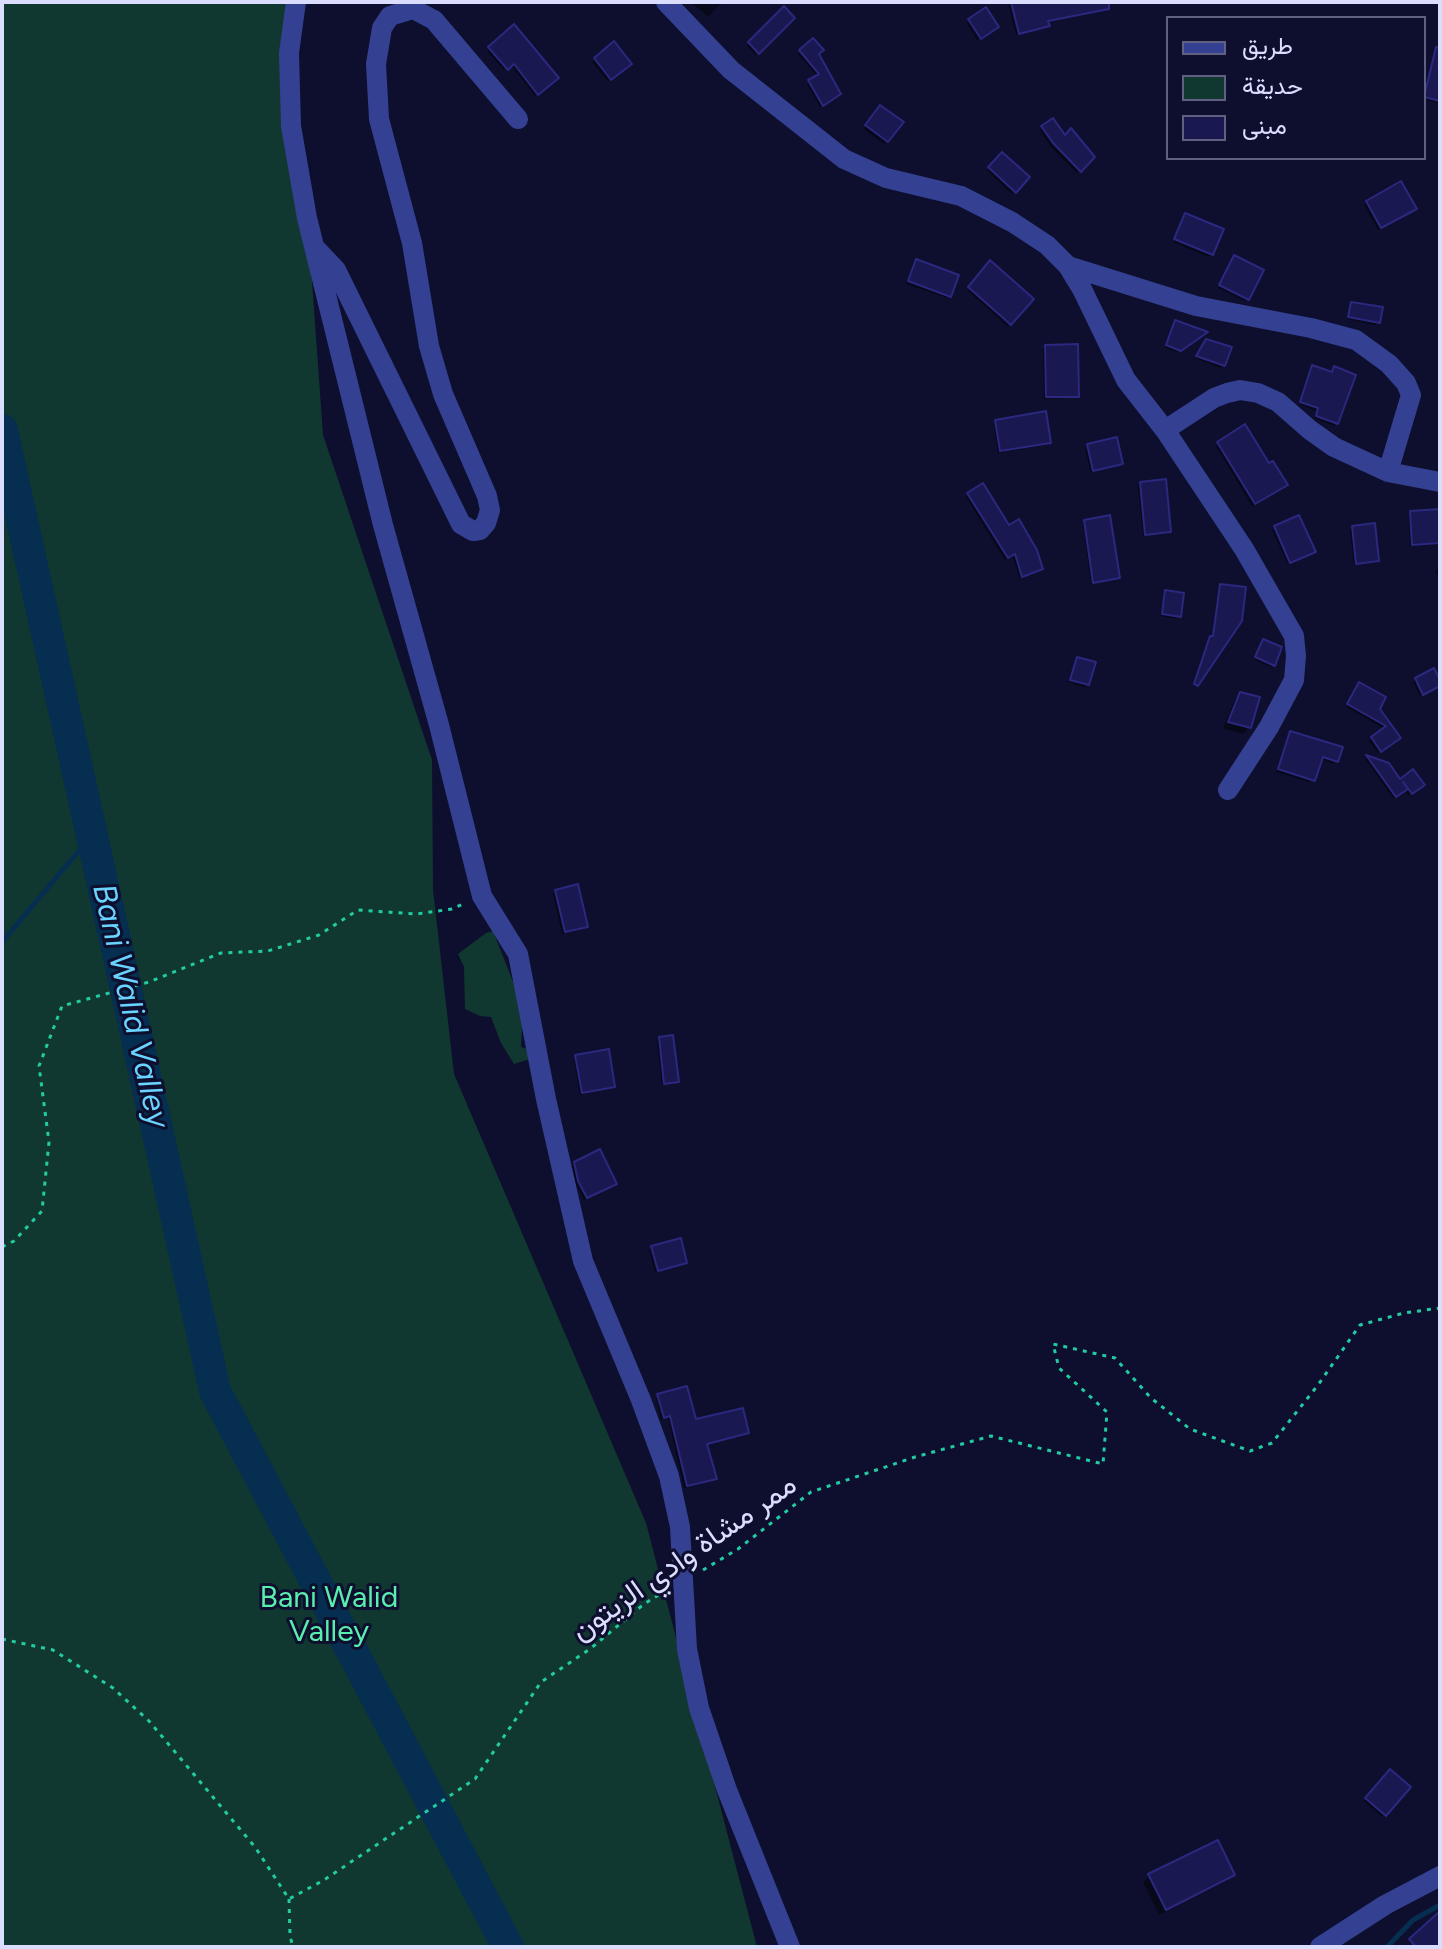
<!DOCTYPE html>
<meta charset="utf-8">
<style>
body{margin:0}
#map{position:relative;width:1442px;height:1949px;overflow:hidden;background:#0e0f2e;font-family:Figtree,Vazirmatn,sans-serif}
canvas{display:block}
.frame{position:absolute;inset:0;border:4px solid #dbddff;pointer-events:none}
.legend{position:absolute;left:1166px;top:16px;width:260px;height:144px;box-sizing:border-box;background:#0e0f2e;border:2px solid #606182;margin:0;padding:10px 14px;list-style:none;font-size:24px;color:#dbddff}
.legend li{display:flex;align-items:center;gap:16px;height:40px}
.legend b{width:40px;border:2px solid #606182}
</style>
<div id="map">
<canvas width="1442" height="1949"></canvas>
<div class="frame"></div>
<ul class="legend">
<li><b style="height:10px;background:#344192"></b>طريق</li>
<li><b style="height:22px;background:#113830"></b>حديقة</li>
<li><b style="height:22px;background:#1a1851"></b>مبنى</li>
</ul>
</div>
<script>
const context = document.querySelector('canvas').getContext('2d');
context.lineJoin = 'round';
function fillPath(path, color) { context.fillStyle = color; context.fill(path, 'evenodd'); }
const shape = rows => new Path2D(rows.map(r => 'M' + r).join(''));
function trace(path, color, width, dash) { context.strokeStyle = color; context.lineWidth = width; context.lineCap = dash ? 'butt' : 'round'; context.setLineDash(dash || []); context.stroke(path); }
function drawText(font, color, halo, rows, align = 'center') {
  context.font = font + ' Figtree,Vazirmatn,sans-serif'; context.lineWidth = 6; context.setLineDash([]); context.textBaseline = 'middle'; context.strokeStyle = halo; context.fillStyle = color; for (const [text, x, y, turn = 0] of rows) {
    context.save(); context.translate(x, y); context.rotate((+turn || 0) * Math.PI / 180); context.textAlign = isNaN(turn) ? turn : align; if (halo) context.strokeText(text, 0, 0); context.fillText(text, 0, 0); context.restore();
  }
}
fillPath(shape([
 [2,2,292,2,323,435,432,760,433,890,454,1074,646,1523,757,1947,2,1947],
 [493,931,523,1007,521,1047,530,1050,530,1059,514,1064,501,1043,491,1017,480,1016,465,1009,464,967,458,954,486,933]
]), '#113830');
fillPath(shape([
 [691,2,722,2,708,17],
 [1008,2,1080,2,1082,13,1046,22,1045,28,1016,35],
 [784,9,792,18,755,55,747,46],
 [986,10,994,29,977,40,967,23],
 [514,27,557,78,535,96,511,65,504,70,487,51],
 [813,41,836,96,820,107,807,84,818,77,798,54],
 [614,44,629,64,608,81,592,62],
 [1434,59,1440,61,1440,104,1424,99,1424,87],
 [878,110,901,122,884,144,864,129],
 [1042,128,1092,157,1077,173,1050,146,1040,130],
 [1002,154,1027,178,1012,194,987,170],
 [1367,202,1412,211,1378,230,1364,205],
 [1183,218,1212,254,1209,257,1173,242],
 [1232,260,1248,299,1245,301,1218,288],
 [916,261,949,295,947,298,906,284],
 [990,263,1031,299,1007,326,967,290],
 [1352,304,1378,322,1375,325,1347,319],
 [1176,323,1204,333,1177,352,1165,348],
 [1204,344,1224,365,1221,368,1195,358],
 [1046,347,1077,396,1074,398,1044,399,1043,349],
 [1313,367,1331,374,1334,369,1336,423,1334,426,1314,418,1317,411,1299,404],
 [996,421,1049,442,1047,445,998,453,994,424],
 [1219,443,1283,487,1252,506,1216,446],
 [1088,446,1121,464,1091,473,1085,449],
 [1141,484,1169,531,1167,534,1143,536,1138,486],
 [968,495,1008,527,1041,569,1039,571,1020,578,1012,555,1005,560,966,497],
 [1440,511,1440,545,1410,546,1409,516,1411,513],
 [1085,522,1118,578,1115,580,1091,584,1083,524],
 [1275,528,1311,554,1288,564,1272,530],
 [1353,528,1377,560,1374,563,1354,565,1350,530],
 [1440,567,1440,581,1435,571],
 [1221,586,1244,589,1194,688,1208,640,1212,637,1218,588],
 [1166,592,1179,616,1176,619,1160,616],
 [1263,642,1273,665,1271,667,1254,660],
 [1077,659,1087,684,1085,687,1068,682],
 [1416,680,1440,684,1420,696,1413,682],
 [1357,687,1378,709,1396,740,1378,753,1369,741,1385,729,1346,707],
 [1241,694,1249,727,1243,734,1223,728,1235,700],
 [1290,733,1336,761,1334,764,1320,759,1310,782,1276,772],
 [1367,757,1388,765,1400,782,1422,784,1408,795,1404,790,1393,798,1365,759],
 [556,891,586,926,583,929,562,934,553,894],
 [660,1039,676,1081,674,1084,662,1085,657,1041],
 [576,1057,613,1087,580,1095,574,1060],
 [575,1163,612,1186,584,1200,576,1184,572,1166],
 [652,1248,685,1262,655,1272,649,1250],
 [658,1395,694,1422,747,1432,705,1445,714,1478,712,1481,684,1488,668,1418,661,1420,656,1398],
 [1390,1772,1408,1787,1382,1817,1364,1801],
 [1233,1875,1227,1881,1159,1915,1143,1882,1150,1876]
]), '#0007');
trace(shape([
 [2,942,92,835],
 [1387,1947,1413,1920,1440,1905]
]), '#052e50', 5);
trace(shape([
 [2,430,215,1391,508,1947]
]), '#052e50', 32);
const building = shape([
 [1011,2,1109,2,1109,9,1048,21,1050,26,1019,34,1011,2],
 [784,6,795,18,759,54,748,42,784,6],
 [986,7,999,27,981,39,968,19,986,7],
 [514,24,559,78,538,95,514,64,508,70,488,47,514,24],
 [813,38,824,50,819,54,841,94,823,106,808,80,819,74,799,50,813,38],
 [614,41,632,64,611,80,594,58,614,41],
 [1436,47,1440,48,1440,101,1424,97,1436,47],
 [880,105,904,122,888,142,865,125,880,105],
 [1053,118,1065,135,1071,128,1095,157,1081,172,1053,143,1041,126,1053,118],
 [1002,152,1030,177,1016,193,988,167,1002,152],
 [1401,181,1417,209,1381,228,1366,201,1401,181],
 [1185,213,1224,229,1213,255,1174,239,1185,213],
 [1234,255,1264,270,1249,300,1219,285,1234,255],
 [916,259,959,275,951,297,908,281,916,259],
 [990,260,1034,299,1011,325,968,287,990,260],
 [1351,302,1383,307,1380,323,1348,317,1351,302],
 [1175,320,1208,332,1181,351,1166,345,1175,320],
 [1206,339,1232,347,1225,366,1196,356,1206,339],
 [1078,344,1079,397,1046,397,1045,345,1078,344],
 [1312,365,1332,372,1334,366,1356,375,1338,424,1316,416,1318,408,1300,402,1312,365],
 [1046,411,1051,443,1000,451,995,420,1046,411],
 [1245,424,1269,463,1273,461,1288,485,1255,504,1217,442,1245,424],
 [1117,437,1123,464,1093,471,1087,444,1117,437],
 [1166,479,1171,532,1145,535,1140,482,1166,479],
 [983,483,1009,525,1019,519,1037,550,1043,569,1022,577,1015,554,1008,558,967,493,983,483],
 [1440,509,1440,543,1412,545,1410,511,1440,509],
 [1110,515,1120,578,1093,583,1084,520,1110,515],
 [1299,515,1316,552,1290,563,1274,526,1299,515],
 [1375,523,1379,561,1356,564,1352,526,1375,523],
 [1220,584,1246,587,1242,621,1198,686,1194,684,1210,636,1213,636,1220,584],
 [1165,590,1184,593,1181,617,1162,614,1165,590],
 [1263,639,1282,647,1275,666,1255,657,1263,639],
 [1077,657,1096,662,1089,685,1070,680,1077,657],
 [1434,668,1440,680,1440,686,1423,695,1415,678,1434,668],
 [1359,682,1386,697,1380,709,1401,738,1381,752,1371,737,1386,726,1347,704,1359,682],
 [1240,692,1260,697,1251,728,1228,722,1240,692],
 [1290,731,1343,747,1338,762,1323,757,1315,781,1278,769,1290,731],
 [1366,755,1389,763,1400,779,1413,769,1425,785,1412,794,1403,782,1408,789,1396,797,1366,755],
 [578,884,588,927,565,932,555,890,578,884],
 [673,1035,679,1082,664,1084,659,1037,673,1035],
 [609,1049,615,1087,582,1093,575,1055,609,1049],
 [600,1149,617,1184,587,1198,578,1181,574,1162,600,1149],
 [681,1238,687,1263,658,1271,651,1246,681,1238],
 [687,1386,696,1419,743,1408,749,1433,707,1444,717,1479,687,1486,670,1416,664,1418,657,1394,687,1386],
 [1390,1769,1411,1787,1386,1816,1365,1798,1390,1769],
 [1218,1840,1235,1875,1166,1910,1148,1874,1218,1840],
 [1440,1911,1440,1947,1416,1947,1409,1939,1440,1911]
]);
fillPath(building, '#1a1851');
trace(building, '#2a287f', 2);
trace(shape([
 [2,1247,14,1241,42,1211,49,1142,39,1066,62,1006,149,982,221,953,268,951,319,935,358,910,416,914,452,909,465,903],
 [703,1570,738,1549,811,1492,915,1457,991,1436,1103,1464,1107,1412,1059,1368,1053,1344,1115,1358,1151,1398,1190,1429,1250,1451,1272,1443,1318,1385,1360,1325,1404,1313,1440,1308],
 [2,1639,53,1650,113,1688,149,1721,255,1847,289,1899,324,1880,475,1779,541,1682,590,1649,644,1604,665,1591],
 [289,1899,290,1936,293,1947]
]), '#22cca3', 3, [4, 6]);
trace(shape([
 [296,2,289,53,291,126,307,218,383,525,439,725,482,896,518,954,546,1099,583,1261,641,1400,669,1476,680,1527,687,1649,699,1708,727,1790,790,1947],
 [666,2,731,70,844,159,886,178,961,196,1012,222,1047,245,1068,266,1082,289,1126,380,1165,430,1244,549,1294,636,1296,656,1294,680,1269,727,1228,790],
 [317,250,336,270,461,524,473,531,480,530,486,523,490,510,487,496,443,394,429,346,412,243,379,119,376,64,382,28,390,16,413,9,434,20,518,119],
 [1068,266,1196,306,1311,328,1356,340,1389,364,1406,383,1411,395,1388,472],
 [1165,430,1214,398,1227,393,1240,390,1258,393,1278,402,1310,430,1334,447,1388,472,1440,482],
 [1320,1947,1385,1905,1440,1876]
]), '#344192', 20);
drawText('30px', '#dbddff', '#0e0f2e', [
 ["ممر مشاة وادي الزيتون",684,1558,-35]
]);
drawText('30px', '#59edae', '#0e0f2e', [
 ["Bani Walid",329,1598],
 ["Valley",329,1632]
]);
drawText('italic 32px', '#69d4ff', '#0e0f2e', [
 ["Bani Walid Valley",130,1006,77]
]);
</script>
